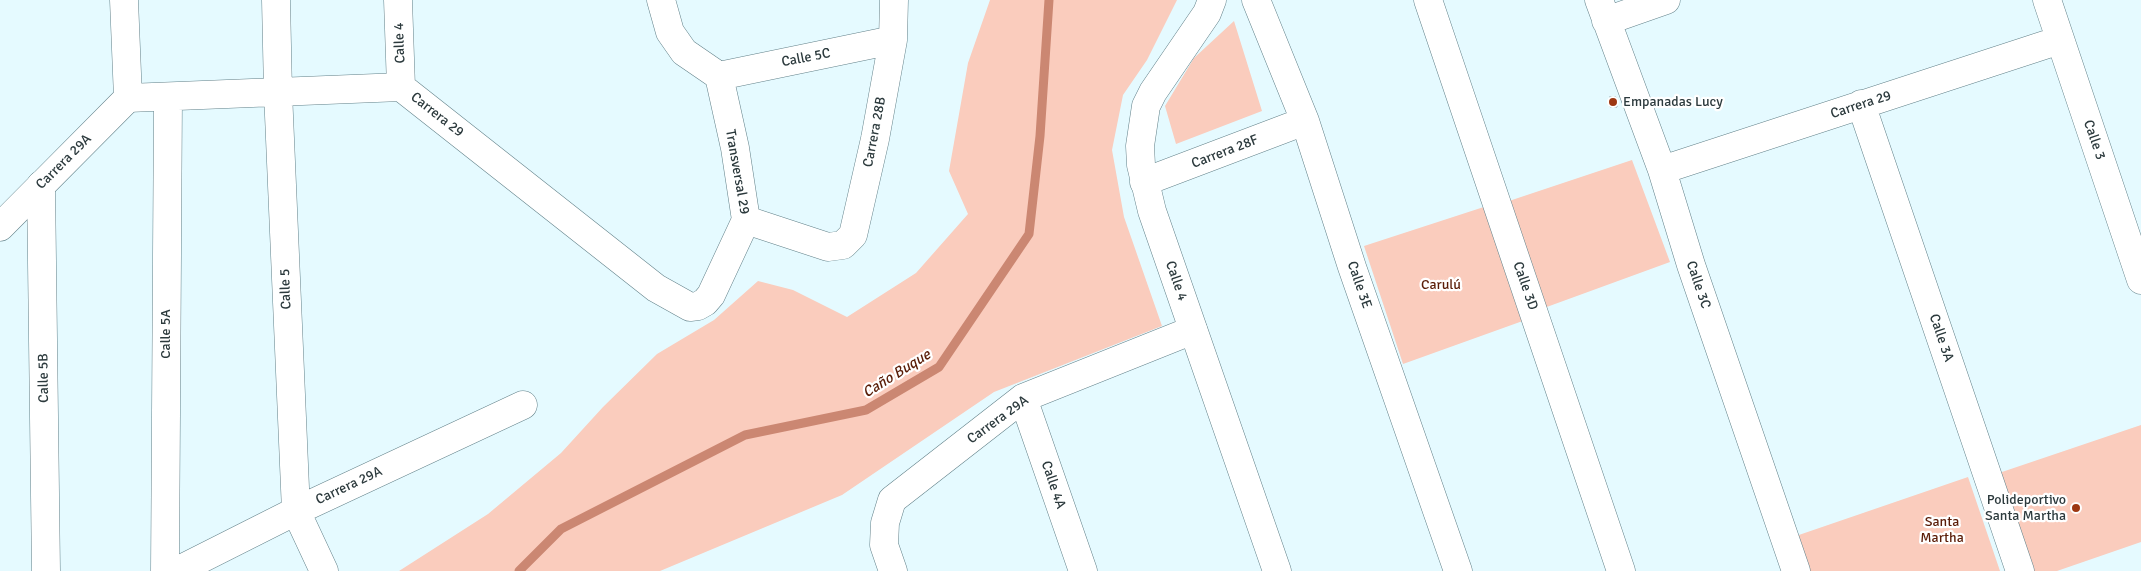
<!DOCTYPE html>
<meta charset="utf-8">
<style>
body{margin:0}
canvas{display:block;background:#e5faff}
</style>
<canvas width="2141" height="571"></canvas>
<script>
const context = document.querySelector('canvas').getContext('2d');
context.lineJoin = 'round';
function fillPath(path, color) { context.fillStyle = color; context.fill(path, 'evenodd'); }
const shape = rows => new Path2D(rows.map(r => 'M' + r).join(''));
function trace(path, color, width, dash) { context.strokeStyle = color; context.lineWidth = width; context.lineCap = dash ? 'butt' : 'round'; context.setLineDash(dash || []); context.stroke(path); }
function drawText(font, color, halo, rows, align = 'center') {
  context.font = font + ' Signika,sans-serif'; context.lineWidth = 4.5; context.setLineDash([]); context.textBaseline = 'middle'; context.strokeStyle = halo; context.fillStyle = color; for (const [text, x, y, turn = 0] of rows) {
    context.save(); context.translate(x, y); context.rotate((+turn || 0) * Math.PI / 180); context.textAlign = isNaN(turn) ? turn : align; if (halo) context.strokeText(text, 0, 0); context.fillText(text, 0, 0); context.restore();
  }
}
fillPath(shape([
 [990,0,1177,0,1147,60,1123,95,1112,150,1124,217,1162,326,994,392,842,495,660,571,399,571,488,514,561,453,603,407,657,354,714,320,758,281,793,290,847,317,916,273,968,214,949,171,968,63],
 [1234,21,1262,111,1176,144,1165,106,1194,58],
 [1632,160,1670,262,1544,308,1509,201],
 [1493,204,1531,318,1403,364,1364,246],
 [2141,425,2141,542,2057,571,2032,571,1999,473],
 [1968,477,2000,571,1805,571,1793,537]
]), '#faccbd');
trace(shape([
 [519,571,561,529,745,435,866,410,939,367,1029,234,1040,136,1049,0]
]), '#cb8772', 9);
const building = shape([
 [1610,97,1616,97,1617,107,1610,107,1610,97]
]);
fillPath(building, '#7ad3e6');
trace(building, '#7b9ba3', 1);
const minor = shape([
 [276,0,278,92,296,511,324,571],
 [398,0,401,87],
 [661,0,670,32,684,52,719,76],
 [1256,0,1305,121,1352,267,1458,571],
 [1428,0,1621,571],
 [1599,0,1662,170,1691,265,1796,571],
 [2047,0,2141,280],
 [1606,21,1666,0],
 [719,76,893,40],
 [128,98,401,87,656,288,690,307,698,306,705,302,711,295,746,220,735,148,719,76],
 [1861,104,2020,571],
 [1662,170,2060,40],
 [1144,182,1305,121],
 [41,185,46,571],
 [746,220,828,247,843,245,853,235,875,139,893,40,894,0],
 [1023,398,1083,571],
 [165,571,168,97],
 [177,571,296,511,523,405],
 [893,571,884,545,885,523,892,500,1023,398,1193,330]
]);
const tertiary = shape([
 [1212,0,1207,13,1153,92,1146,106,1140,146,1141,165,1152,211,1277,571],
 [0,227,128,98,124,0]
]);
trace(minor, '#63828a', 29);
trace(tertiary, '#63828a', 29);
trace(minor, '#fff', 28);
trace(tertiary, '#fff', 28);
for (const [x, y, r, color] of [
 [1613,102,5,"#9d3712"],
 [2076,508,5,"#9d3712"]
]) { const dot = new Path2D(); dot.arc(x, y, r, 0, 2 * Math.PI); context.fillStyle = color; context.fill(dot); trace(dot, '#fff', 2); }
drawText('14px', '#2c3a3d', '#fff', [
 ["Calle 4",400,43,-92],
 ["Calle 5C",806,58,-11],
 ["Carrera 29",1861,105,-18],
 ["Carrera 29",437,115,38],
 ["Carrera 28B",875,132,-79],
 ["Calle 3",2094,140,71],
 ["Carrera 28F",1225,152,-21],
 ["Carrera 29A",64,162,-45],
 ["Transversal 29",737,172,80],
 ["Calle 4",1176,281,71],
 ["Calle 3E",1359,285,71],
 ["Calle 3C",1698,285,71],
 ["Calle 3D",1525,286,71],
 ["Calle 5",286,289,-92],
 ["Calle 5A",166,334,-90],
 ["Calle 3A",1941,338,71],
 ["Calle 5B",44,378,-91],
 ["Carrera 29A",998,420,-36],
 ["Calle 4A",1053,485,71],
 ["Carrera 29A",349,486,-25]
]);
drawText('14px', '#2c3a3d', '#fff', [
 ["Empanadas Lucy",1623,102],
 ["Polideportivo",2066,500,"right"],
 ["Santa Martha",2066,516,"right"]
], 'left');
drawText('14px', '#5b1d08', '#fff', [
 ["Carulú",1441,285],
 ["Santa",1942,522],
 ["Martha",1942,538]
]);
drawText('italic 15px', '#591c06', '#fff', [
 ["Caño Buque",897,374,-32]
]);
</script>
